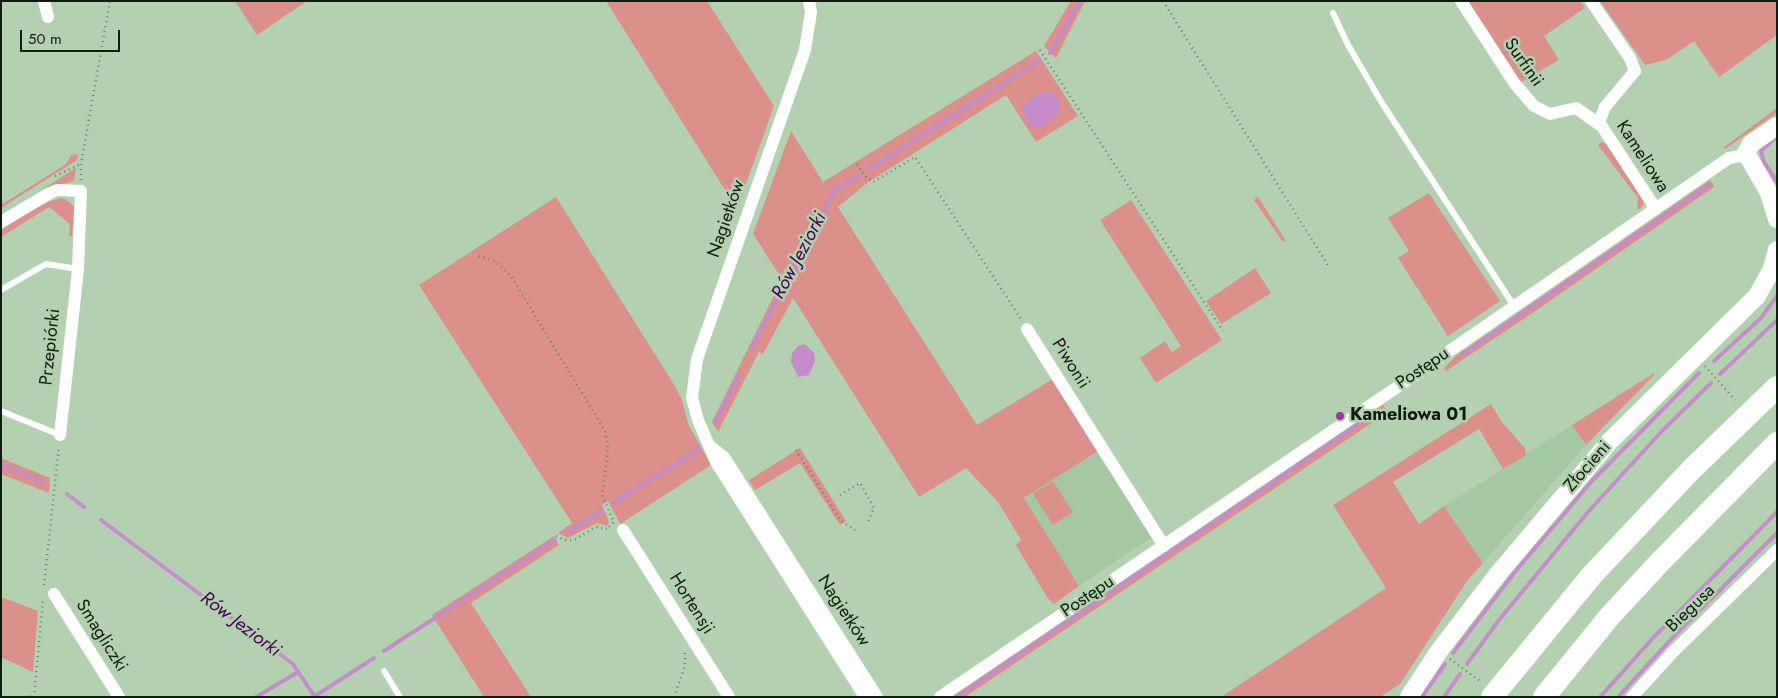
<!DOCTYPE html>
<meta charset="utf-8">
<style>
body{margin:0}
#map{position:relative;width:1778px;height:698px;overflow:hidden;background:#b3d1b1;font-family:Jost,sans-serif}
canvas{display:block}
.frame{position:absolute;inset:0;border:2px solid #111c11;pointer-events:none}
.scale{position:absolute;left:20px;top:30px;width:100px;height:22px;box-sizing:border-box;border:2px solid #111c11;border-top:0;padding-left:6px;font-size:15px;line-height:18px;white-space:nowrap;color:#111c11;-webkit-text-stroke:4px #b3d1b1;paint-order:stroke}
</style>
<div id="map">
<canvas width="1778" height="698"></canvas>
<div class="frame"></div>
<div class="scale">50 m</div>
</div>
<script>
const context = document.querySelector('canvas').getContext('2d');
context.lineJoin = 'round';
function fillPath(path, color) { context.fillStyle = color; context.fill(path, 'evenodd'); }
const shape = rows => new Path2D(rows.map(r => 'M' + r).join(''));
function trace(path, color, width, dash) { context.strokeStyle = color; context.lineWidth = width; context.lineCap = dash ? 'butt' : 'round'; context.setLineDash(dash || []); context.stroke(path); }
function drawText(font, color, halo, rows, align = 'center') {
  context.font = font + ' Jost,sans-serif'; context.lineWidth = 5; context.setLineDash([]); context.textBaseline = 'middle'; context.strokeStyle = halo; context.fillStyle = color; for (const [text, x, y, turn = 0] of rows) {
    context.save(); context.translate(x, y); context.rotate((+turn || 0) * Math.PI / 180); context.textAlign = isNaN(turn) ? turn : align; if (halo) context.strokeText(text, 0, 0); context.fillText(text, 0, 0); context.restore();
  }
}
fillPath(shape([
 [1572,425,1586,445,1483,563,1444,506],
 [1098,451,1152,537,1079,586,1023,498]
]), '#a5c8a3');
fillPath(shape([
 [235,1,307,1,257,35],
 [606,1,707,1,774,106,737,209],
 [1071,1,1085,1,1056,58,1044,46],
 [1466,1,1580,1,1585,8,1544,36,1559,60,1519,83],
 [1600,1,1777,1,1777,35,1719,77,1694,41,1666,60,1645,65],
 [1036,51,1078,116,1036,142,1006,95,867,183,838,207,977,425,1053,379,1098,451,1024,498,1079,586,1054,604,1047,597,1016,545,1021,540,998,502,966,468,919,497,793,298,763,354,759,352,718,432,712,422,782,279,753,234,791,131,823,182],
 [1777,108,1777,113,1725,149,1724,147],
 [1602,142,1607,144,1644,202,1642,207,1637,210,1638,198,1598,145],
 [78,154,77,160,1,208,1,205,66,164,71,155],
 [76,168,74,181,43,189],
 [1710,180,1714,187,1531,314,1446,371,1444,368,1457,355],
 [1429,193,1500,301,1448,336,1398,258,1409,251,1388,218],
 [556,197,675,386,682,399,688,424,711,465,620,524,608,501,602,505,609,522,607,526,597,523,568,538,558,533,572,523,419,285],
 [1258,197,1285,239,1284,241,1282,241,1254,200],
 [60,198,65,199,74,206,72,237,69,236,70,224,49,207,1,237,1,230,40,205],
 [1131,200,1222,340,1156,383,1140,358,1165,341,1172,352,1181,346,1100,220],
 [1255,268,1271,293,1221,324,1206,301],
 [1654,373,1655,374,1586,445,1572,425],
 [1491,404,1501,421,1525,448,1526,455,1503,469,1479,429,1393,482,1419,524,1444,506,1483,563,1467,581,1400,684,1380,697,1221,697,1386,588,1333,505],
 [1383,405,1388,412,965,697,952,697],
 [800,448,846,521,840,525,800,463,755,490,749,480],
 [1,458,50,478,49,493,1,474],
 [1053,481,1073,512,1053,525,1033,494],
 [554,536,559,545,471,603,531,697,484,697,432,615],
 [1,597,38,611,33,672,1,657]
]), '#dc908b');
fillPath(shape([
 [1047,92,1053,93,1060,103,1059,109,1053,119,1040,128,1032,128,1024,115,1024,105,1037,94],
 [805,344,814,353,815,361,809,375,798,377,791,362,792,353,798,346]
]), '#c48dc9');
trace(shape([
 [1050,53,1080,1],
 [1776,137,1761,151,1764,162,1777,182],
 [869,169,1040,60],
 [752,347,834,191,859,175],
 [1463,354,1709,185],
 [1714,361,1761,318,1777,296],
 [1720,374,1777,320],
 [715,423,740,373],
 [1,465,43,482],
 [67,494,84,507],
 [613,503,699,449],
 [101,520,293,664,315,697],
 [568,532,602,510],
 [384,651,555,540],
 [1453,653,1514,573,1592,481,1699,373],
 [1467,664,1499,620,1588,512,1662,431,1711,383],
 [315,696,374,658],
 [256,697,298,672],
 [957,697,1376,412],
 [1422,697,1445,664],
 [1444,697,1460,674],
 [1600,697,1653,638,1777,512],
 [1618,697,1675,635,1777,533]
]), '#c48dc9', 4);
trace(shape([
 [1163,1,1329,267],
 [1040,50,1223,331],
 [857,164,864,175,873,182,915,157,1021,319],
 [55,176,81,164],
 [81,180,81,164,110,1],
 [479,256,496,262,511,276,605,431,608,449,602,495,614,522,607,529],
 [1705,366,1735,400],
 [796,450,840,520,855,530],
 [840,495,860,483,874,508,868,522],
 [556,536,564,540,574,540,596,527,607,529],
 [44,585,59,446],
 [1450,659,1480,681],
 [25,697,34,696],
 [34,697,43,600],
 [674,697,685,666,685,653]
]), '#6b816a', 2.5, [1, 4]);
trace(shape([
 [1333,13,1348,45,1382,103,1514,306],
 [1,290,46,264,78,269],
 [1,411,60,435],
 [384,671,400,697]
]), '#fff', 6);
trace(shape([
 [44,1,48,17],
 [809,1,811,12,805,50,697,359,692,398,698,420,716,462,865,697],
 [1461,1,1515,84,1534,106,1550,114,1576,108,1600,125],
 [1591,1,1630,58,1635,71,1605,107,1599,122,1656,209],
 [1,222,50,193,57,190,81,191,78,269,60,435],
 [1027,329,1164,546],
 [711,447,724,457,877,697],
 [623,530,729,697],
 [54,594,119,697],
 [940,697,1412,377,1729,158,1746,155],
 [1632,697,1672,653,1777,550]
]), '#fff', 12);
trace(shape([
 [1777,126,1751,144,1746,153,1769,193,1777,219],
 [1409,697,1439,651,1498,574,1610,441,1757,296,1771,271,1777,250]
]), '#fff', 18);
trace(shape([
 [1492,697,1592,575,1691,470,1777,387],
 [1544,697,1610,616,1659,563,1777,443]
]), '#fff', 22);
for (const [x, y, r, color] of [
 [1340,416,5,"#993aa3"]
]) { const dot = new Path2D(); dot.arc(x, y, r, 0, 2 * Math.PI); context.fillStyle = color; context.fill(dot); trace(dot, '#b3d1b1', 2); }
drawText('18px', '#111c11', '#b3d1b1', [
 ["Surfinii",1523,63,55],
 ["Kameliowa",1642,157,57],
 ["Nagietków",727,219,-71],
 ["Przepiórki",51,347,-84],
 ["Piwonii",1070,364,58],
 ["Postępu",1423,369,-34],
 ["Złocieni",1588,467,-49],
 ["Postępu",1088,597,-34],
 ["Hortensji",691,604,58],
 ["Biegusa",1691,609,-44],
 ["Nagietków",843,611,57],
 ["Smagliczki",101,636,58]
]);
drawText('bold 18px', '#111c11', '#b3d1b1', [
 ["Kameliowa 01",1350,416]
], 'left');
drawText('italic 19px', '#46004d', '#b3d1b1', [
 ["Rów Jeziorki",800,256,-62],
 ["Rów Jeziorki",240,625,37]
]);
</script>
